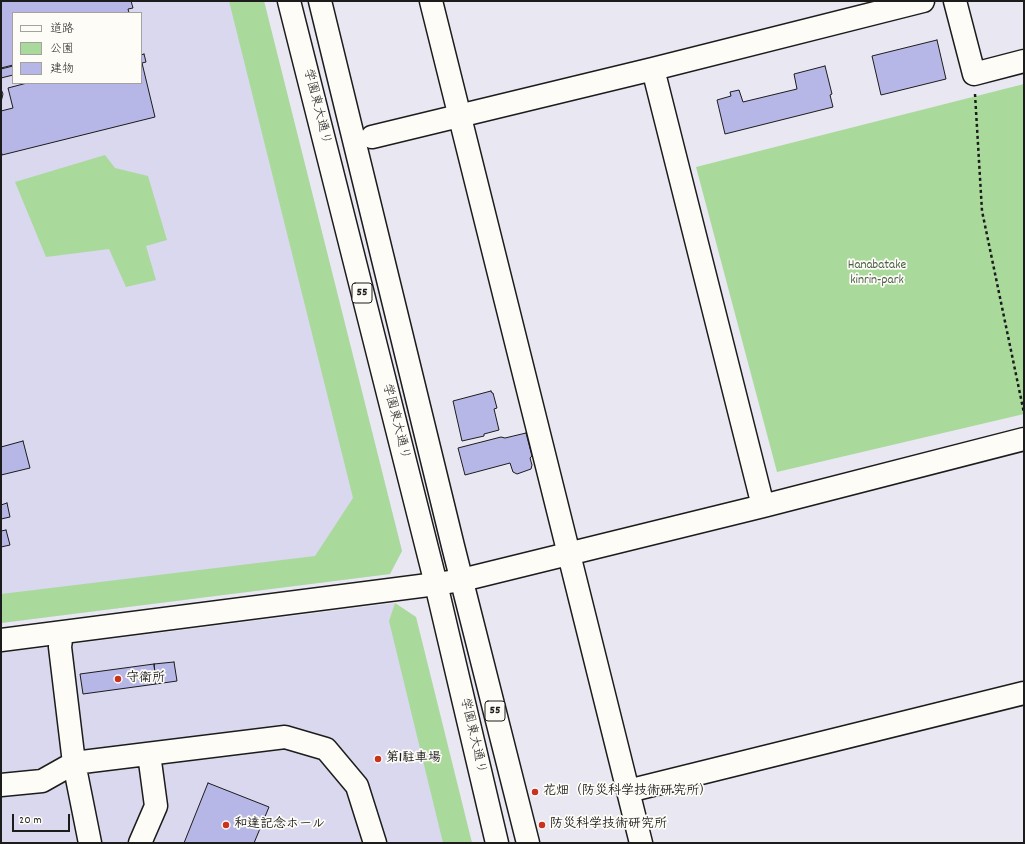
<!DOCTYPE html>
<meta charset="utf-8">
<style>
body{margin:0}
#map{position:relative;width:1025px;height:844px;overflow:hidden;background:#e8e7f2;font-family:Dekko,"Klee One",sans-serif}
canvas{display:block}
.frame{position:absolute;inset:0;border:2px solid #1c1c1c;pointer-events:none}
.legend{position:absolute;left:12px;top:12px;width:130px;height:72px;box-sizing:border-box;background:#fdfcf7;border:1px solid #a3a29f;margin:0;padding:5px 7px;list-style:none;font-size:12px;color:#1c1c1c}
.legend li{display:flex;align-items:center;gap:8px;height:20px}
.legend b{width:20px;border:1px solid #a3a29f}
.scale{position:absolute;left:12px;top:814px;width:58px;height:18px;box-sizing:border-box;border:2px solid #1c1c1c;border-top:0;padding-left:5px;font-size:12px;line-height:14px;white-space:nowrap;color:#1c1c1c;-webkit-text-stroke:3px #fdfcf7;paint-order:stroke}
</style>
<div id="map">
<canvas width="1025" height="844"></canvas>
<div class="frame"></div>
<ul class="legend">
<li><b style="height:5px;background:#fdfcf7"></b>道路</li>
<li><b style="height:11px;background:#a9da9b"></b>公園</li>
<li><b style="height:11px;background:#b6b6e7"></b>建物</li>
</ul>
<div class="scale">20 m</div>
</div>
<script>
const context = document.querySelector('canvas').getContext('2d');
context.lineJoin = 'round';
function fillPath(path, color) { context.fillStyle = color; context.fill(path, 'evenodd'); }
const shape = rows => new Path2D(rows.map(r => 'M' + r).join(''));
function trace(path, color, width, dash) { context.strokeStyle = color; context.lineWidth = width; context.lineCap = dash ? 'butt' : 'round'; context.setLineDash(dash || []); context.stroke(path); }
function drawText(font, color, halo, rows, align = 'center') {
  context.font = font + ' Dekko,"Klee One",sans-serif'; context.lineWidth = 3.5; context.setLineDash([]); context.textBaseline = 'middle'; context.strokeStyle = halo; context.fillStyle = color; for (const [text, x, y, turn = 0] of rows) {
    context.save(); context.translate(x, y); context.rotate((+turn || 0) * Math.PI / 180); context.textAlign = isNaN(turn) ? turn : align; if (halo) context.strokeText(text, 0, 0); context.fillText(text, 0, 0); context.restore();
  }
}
fillPath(shape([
 [1,1,264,1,402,551,390,574,1,623],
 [13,13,141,13,141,83,13,83],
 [395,603,416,617,472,843,1,843,1,653]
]), '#d9d8ef');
fillPath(shape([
 [229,1,264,1,402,551,390,574,1,623,1,594,315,556,353,498],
 [1024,84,1024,414,777,472,696,167],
 [105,155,115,168,148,176,167,240,146,246,156,280,126,287,109,249,46,257,15,182],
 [395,603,416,617,472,843,443,843,389,621]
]), '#a9da9b');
const building = shape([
 [3,1,131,1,133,8,128,9,129,13,13,13,13,65,1,68,1,2,3,1],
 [937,40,946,79,881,95,872,56,937,40],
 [144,54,146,62,142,63,155,117,2,155,1,150,1,111,13,108,8,88,27,83,141,83,141,55,144,54],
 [13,66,13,75,1,78,1,69,13,66],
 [825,66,832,94,830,95,833,107,725,134,717,100,731,96,730,92,739,90,743,102,797,89,794,74,825,66],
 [1,89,3,94,1,102,1,89],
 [491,391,492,393,493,393,497,408,494,409,499,430,484,434,484,436,462,441,453,401,491,391],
 [526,433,532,456,530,458,532,465,531,469,517,474,513,472,510,463,465,475,458,448,501,437,505,438,526,433],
 [23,441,30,468,1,475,1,447,23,441],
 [7,503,10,517,1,519,1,505,7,503],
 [6,530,10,545,1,547,1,531,6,530],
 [174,662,177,681,156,684,154,664,174,662],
 [154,664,156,684,83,694,80,674,154,664],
 [208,783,269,807,254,843,184,843,208,783]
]);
fillPath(building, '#b6b6e7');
trace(building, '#1c1c1c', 1);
const minor = shape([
 [431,1,641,843],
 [955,1,974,74,1024,61],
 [653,69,763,506],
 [372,137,653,69,923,1],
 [62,632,60,647,74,763,90,843],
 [1,640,436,584,462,580,763,506,1024,439],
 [1,785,42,781,74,763,285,737,326,749,357,786,375,843],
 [628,791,1024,693],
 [140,843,156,806,149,754]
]);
const major = shape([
 [289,1,436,584,497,843],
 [320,1,453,546,528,843]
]);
trace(minor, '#1c1c1c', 25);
trace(major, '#1c1c1c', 25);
trace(shape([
 [975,94,982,211,1024,413]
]), '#1c1c1c', 2.5, [3, 3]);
trace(minor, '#fdfcf7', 22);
trace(major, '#fdfcf7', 22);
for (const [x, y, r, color] of [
 [118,679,4,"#c8321e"],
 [378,759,4,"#c8321e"],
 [535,792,4,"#c8321e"],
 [226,825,4,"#c8321e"],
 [542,825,4,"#c8321e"]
]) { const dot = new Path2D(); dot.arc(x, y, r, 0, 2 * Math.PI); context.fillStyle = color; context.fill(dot); trace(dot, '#fdfcf7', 1.5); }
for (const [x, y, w] of [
 [362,293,20],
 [495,711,20]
]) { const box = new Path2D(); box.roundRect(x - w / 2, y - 10, w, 20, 3); context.fillStyle = '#fdfcf7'; context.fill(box); trace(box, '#1c1c1c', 1); }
drawText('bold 12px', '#1c1c1c', null, [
 ["55",362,293],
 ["55",495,711]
]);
drawText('13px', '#1c1c1c', '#fdfcf7', [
 ["学園東大通り",316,107,76],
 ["学園東大通り",395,422,76],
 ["学園東大通り",472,736,77]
]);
drawText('13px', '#4d5e48', '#fdfcf7', [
 ["Hanabatake",877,266],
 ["kinrin-park",877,281]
]);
drawText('bold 13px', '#1c1c1c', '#fdfcf7', [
 ["守衛所",126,679],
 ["第1駐車場",386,759],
 ["花畑（防災科学技術研究所）",543,792],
 ["和達記念ホール",234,825],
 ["防災科学技術研究所",550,825]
], 'left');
</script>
